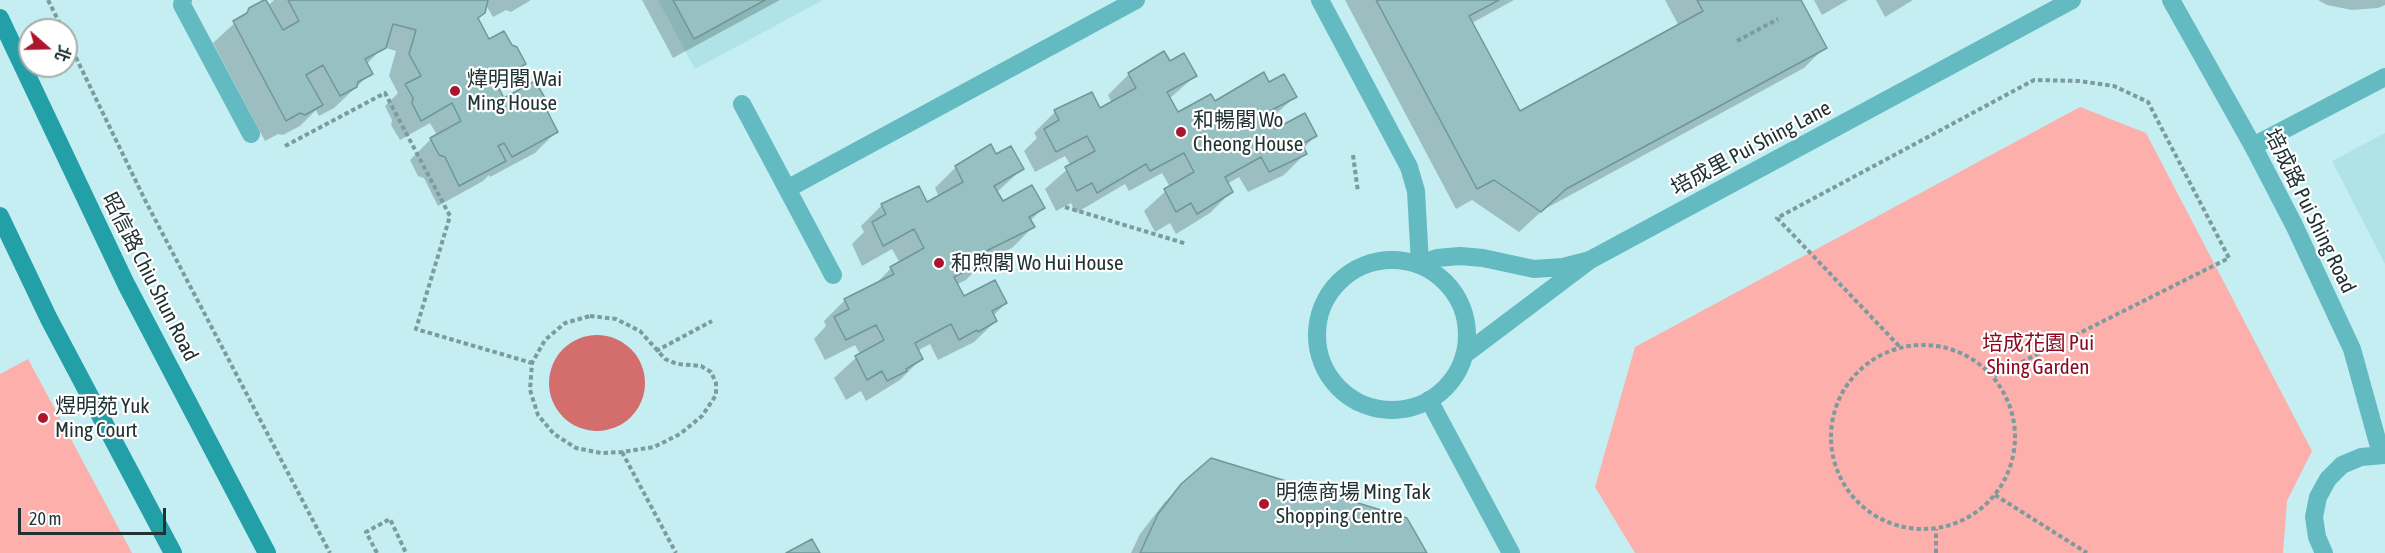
<!DOCTYPE html>
<meta charset="utf-8">
<style>
body{margin:0}
#map{position:relative;width:2385px;height:553px;overflow:hidden;background:#c4eef1;font-family:"Asap Condensed","Noto Sans TC",sans-serif}
canvas{display:block}
.north{position:absolute;left:18px;top:18px;width:60px;height:60px;box-sizing:border-box;background:#fff;border:2px solid #a6adad;border-radius:50%;rotate:110deg;font-size:16px;font-weight:700;line-height:24px;text-align:center;color:#213233}
.north::after{content:'';display:block;margin:auto;width:21px;height:27px;background:#ab162c;clip-path:polygon(50% 0,100% 100%,50% 72%,0 100%)}
.scale{position:absolute;left:18px;top:508px;width:148px;height:27px;box-sizing:border-box;border:3px solid #213233;border-top:0;padding-left:8px;font-size:18px;line-height:21px;white-space:nowrap;color:#213233;-webkit-text-stroke:4px #fff;paint-order:stroke}
</style>
<div id="map">
<canvas width="2385" height="553"></canvas>
<div class="north">北</div>
<div class="scale">20 m</div>
</div>
<script>
const context = document.querySelector('canvas').getContext('2d');
context.lineJoin = 'round';
function fillPath(path, color) { context.fillStyle = color; context.fill(path, 'evenodd'); }
const shape = rows => new Path2D(rows.map(r => 'M' + r).join(''));
function trace(path, color, width, dash) { context.strokeStyle = color; context.lineWidth = width; context.lineCap = dash ? 'butt' : 'round'; context.setLineDash(dash || []); context.stroke(path); }
function drawText(font, color, halo, rows, align = 'center') {
  context.font = font + ' "Asap Condensed","Noto Sans TC",sans-serif'; context.lineWidth = 4.5; context.setLineDash([]); context.textBaseline = 'middle'; context.strokeStyle = halo; context.fillStyle = color; for (const [text, x, y, turn = 0] of rows) {
    context.save(); context.translate(x, y); context.rotate((+turn || 0) * Math.PI / 180); context.textAlign = isNaN(turn) ? turn : align; if (halo) context.strokeText(text, 0, 0); context.fillText(text, 0, 0); context.restore();
  }
}
fillPath(shape([
 [658,0,823,0,695,69],
 [2385,133,2385,264,2332,161]
]), '#b0e3e7');
fillPath(shape([
 [2080,107,2146,133,2312,451,2287,501,2283,553,1635,553,1595,487,1635,347],
 [28,359,132,553,0,553,0,374]
]), '#fdafac');
fillPath(shape([
 '549 383a48 48 0 1 1 96 0a48 48 0 1 1-96 0Z'
]), '#d36e6d');
fillPath(shape([
 [274,0,531,0,511,12,506,10,493,17,486,5,484,12,477,19,489,41,511,46,525,64,504,85,497,88,504,100,541,103,556,132,535,153,490,177,489,175,483,181,438,206,424,178,418,176,410,160,431,139,437,135,430,123,400,140,391,125,392,120,385,106,398,93,389,76,396,51,383,47,366,65,371,73,334,108,319,116,316,110,300,126,283,135,278,134,265,141,213,43,250,9,268,6],
 [642,0,780,0,673,58],
 [1345,0,1514,0,1472,23,1519,113,1679,26,1665,0,1800,0,1825,47,1804,68,1543,210,1519,232,1472,200,1456,209],
 [1814,0,1848,0,1822,15],
 [1876,0,1913,0,1885,17],
 [2318,0,2385,0,2385,5,2378,8,2352,10,2327,5],
 [1169,63,1195,76,1169,99,1177,114,1268,84,1295,97,1268,121,1274,131,1315,136,1303,149,1305,154,1284,175,1248,192,1239,177,1227,184,1231,192,1210,213,1176,234,1170,223,1155,232,1144,211,1170,187,1162,173,1129,191,1125,184,1076,213,1071,203,1056,211,1045,189,1071,166,1065,156,1035,172,1024,151,1037,138,1034,133,1055,112,1100,110,1112,103,1108,95,1129,74],
 [995,156,1022,169,996,193,1002,203,1043,208,1030,221,1033,227,1012,248,984,261,966,280,956,285,964,298,1006,303,993,316,996,321,974,342,938,360,930,344,917,351,921,359,900,380,866,401,861,391,846,400,834,378,860,354,855,345,825,360,814,339,826,326,824,321,845,300,874,286,891,268,900,263,892,249,862,266,852,244,864,232,861,226,882,205,927,204,939,197,935,188,956,167],
 [1182,485,1425,553,1131,553,1140,534,1164,503]
]), '#0003');
const building = shape([
 [264,0,266,0,283,30,299,21,288,0,488,0,485,13,478,18,489,39,504,31,512,45,517,47,526,64,495,81,504,98,535,81,545,98,543,103,558,132,512,157,504,143,498,146,506,161,459,186,445,157,439,155,430,138,461,121,452,103,421,121,412,103,413,98,405,84,421,76,409,54,416,30,393,24,386,48,365,59,373,74,358,82,357,87,340,96,323,65,306,75,323,105,305,115,300,113,286,121,233,21,247,13,249,8,264,0],
 [673,0,765,0,694,39,673,0],
 [1376,0,1499,0,1469,16,1520,111,1703,11,1697,0,1801,0,1827,48,1566,189,1541,212,1494,180,1477,189,1376,0],
 [1164,51,1170,61,1184,53,1197,76,1167,92,1178,112,1211,94,1215,101,1264,72,1269,82,1284,74,1297,97,1266,113,1275,129,1305,113,1317,136,1302,144,1307,154,1269,172,1261,157,1225,177,1233,192,1197,214,1191,203,1176,212,1164,189,1194,172,1184,153,1150,171,1146,164,1097,193,1092,183,1077,191,1065,167,1095,151,1087,136,1056,152,1044,129,1059,120,1054,110,1092,92,1100,108,1136,88,1128,73,1164,51],
 [991,144,996,154,1011,146,1024,169,994,186,1003,201,1032,185,1045,208,1029,217,1035,227,984,252,989,259,954,277,964,296,995,280,1007,303,992,311,997,321,978,332,977,330,959,340,951,324,915,343,923,359,906,369,907,371,887,381,882,371,867,380,855,356,884,340,876,325,846,340,834,317,849,309,844,299,894,274,890,267,924,248,914,229,883,246,872,222,886,214,881,204,919,186,927,202,963,182,955,166,991,144],
 [1211,458,1407,518,1427,553,1140,553,1158,514,1181,484,1211,458],
 [812,539,820,553,786,553,812,539]
]);
fillPath(building, '#97c0c2');
trace(building, '#6f9699', 1.5);
trace(shape([
 [48,0,63,30],
 [66,37,146,202,330,553],
 [1737,41,1778,19],
 [285,146,385,93,450,216,416,329,532,363],
 [1353,155,1358,192],
 [1065,207,1187,244],
 [590,316,616,319,640,331,665,359,677,364,701,366,711,372,716,383,716,395,702,416,680,434,654,447,622,452,601,453,576,448,554,434,538,415,530,390,532,363,545,340,565,323,590,316],
 '1831 437a92 92 0 1 1 184 0a92 92 0 1 1-184 0Z',
 [1899,346,1777,218,2034,80,2079,81,2114,86,2148,102,2229,258,1994,376],
 [656,351,712,321],
 [622,452,676,553],
 [1995,495,2087,553],
 [377,553,366,532,390,519,406,553],
 [1936,553,1936,529]
]), '#7c9b9d', 4, [4.5, 3]);
trace(shape([
 [183,0,182,5,251,134],
 [1320,0,1409,167,1416,191,1420,264,1437,258,1460,256,1483,258,1534,269,1563,267,1590,260],
 [742,104,833,275],
 [2253,146,2385,77],
 [787,189,1136,0],
 [1429,400,1511,553]
]), '#63bac0', 18);
trace(shape([
 [2171,0,2253,146,2294,225,2352,349,2381,454],
 '1317 335a75 75 0 1 1 150 0a75 75 0 1 1-150 0Z',
 [1464,355,1590,260,2072,0],
 [2324,553,2317,537,2314,517,2318,497,2328,479,2342,465,2361,457,2385,455]
]), '#63bac0', 18);
trace(shape([
 [0,18,126,284,267,553],
 [0,216,49,319,173,553]
]), '#239fa7', 18);
for (const [x, y, r, color] of [
 [455,91,6,"#ab162c"],
 [1181,132,6,"#ab162c"],
 [939,263,6,"#ab162c"],
 [43,418,6,"#ab162c"],
 [1264,504,6,"#ab162c"]
]) { const dot = new Path2D(); dot.arc(x, y, r, 0, 2 * Math.PI); context.fillStyle = color; context.fill(dot); trace(dot, '#fff', 2); }
drawText('21px', '#213233', '#fff', [
 ["煒明閣 Wai",467,79],
 ["Ming House",467,103],
 ["和暢閣 Wo",1193,120],
 ["Cheong House",1193,144],
 ["和煦閣 Wo Hui House",951,263],
 ["煜明苑 Yuk",55,406],
 ["Ming Court",55,430],
 ["明德商場 Ming Tak",1276,492],
 ["Shopping Centre",1276,516]
], 'left');
drawText('21px', '#213233', '#fff', [
 ["培成里 Pui Shing Lane",1751,148,-28],
 ["培成路 Pui Shing Road",2310,211,64],
 ["昭信路 Chiu Shun Road",150,277,63]
]);
drawText('21px', '#8b0a20', '#fff', [
 ["培成花園 Pui",2038,343],
 ["Shing Garden",2038,367]
]);
</script>
